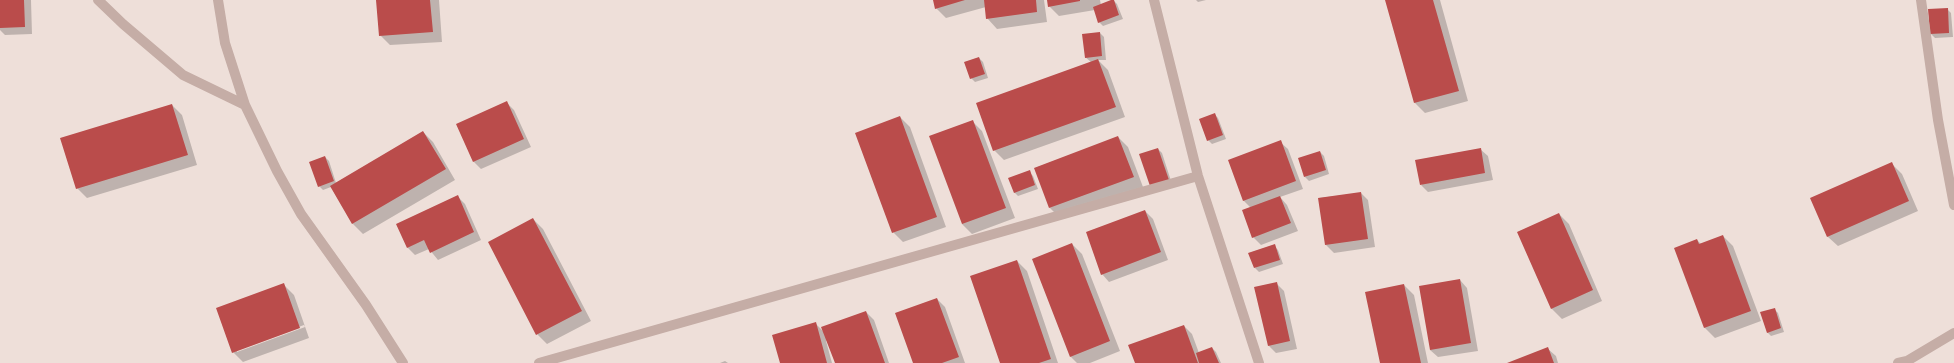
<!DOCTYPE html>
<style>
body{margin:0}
canvas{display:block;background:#eedfd9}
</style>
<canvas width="1954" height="363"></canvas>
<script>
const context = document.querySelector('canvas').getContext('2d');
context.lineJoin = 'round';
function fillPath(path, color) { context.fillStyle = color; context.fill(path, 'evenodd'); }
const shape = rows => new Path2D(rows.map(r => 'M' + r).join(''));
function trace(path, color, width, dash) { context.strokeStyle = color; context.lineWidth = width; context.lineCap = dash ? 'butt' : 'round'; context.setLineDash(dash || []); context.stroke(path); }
fillPath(shape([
 [0,0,31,0,32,34,5,35,0,30],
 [377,0,439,0,442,42,390,45,380,35],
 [934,0,1044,0,1047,22,997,29,987,18,986,7,946,18,936,8],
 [1048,0,1100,0,1101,5,1113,0,1117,4,1123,19,1103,26,1099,22,1095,10,1059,16,1049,6],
 [1196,0,1206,0,1198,2],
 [1386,0,1440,0,1468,101,1425,113,1415,103],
 [1947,9,1951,13,1953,37,1935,38,1931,34,1929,10],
 [1100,33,1104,37,1106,60,1098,60,1108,70,1125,117,1004,160,994,150,1091,62,1085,57],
 [979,58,983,62,988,78,975,82,971,78],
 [507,103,514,110,531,147,481,169,474,162,457,125],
 [172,105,182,115,197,165,87,198,77,188],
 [1214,114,1218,118,1226,139,1212,144,1208,140],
 [900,117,910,127,946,227,903,242,893,232],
 [972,121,982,131,1015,218,972,234,962,224],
 [423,132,433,142,455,180,363,234,353,224,331,187,323,190,319,186,325,157,329,161,336,183],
 [1118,137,1128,147,1143,187,1060,218,1050,208,1035,168],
 [1280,142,1288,149,1303,189,1280,197,1287,205,1298,231,1261,245,1253,237,1251,208,1244,201,1229,161],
 [1158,149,1162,153,1172,184,1150,186],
 [1480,149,1488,156,1493,180,1428,192,1421,185],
 [1320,152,1324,156,1329,174,1309,181,1305,177],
 [1892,164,1902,174,1918,211,1838,246,1828,237,1812,199],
 [1029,172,1033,176,1038,189,1018,196,1014,192],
 [1361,193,1368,200,1375,247,1334,253,1326,245,1319,198],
 [457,196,465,204,481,240,438,260,429,249,415,255,408,248,397,225],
 [1145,211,1153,219,1168,260,1109,282,1102,274],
 [1559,214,1569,224,1602,301,1562,319,1552,309,1518,232],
 [533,219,543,229,591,321,547,344,537,334],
 [1723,236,1733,246,1761,321,1715,338,1705,328,1675,249,1697,240,1701,244],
 [1072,244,1082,254,1120,351,1090,363,1077,363,1071,357],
 [1274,246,1278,250,1283,264,1259,272,1255,268],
 [1017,261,1027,271,1058,363,1001,363],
 [1460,280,1467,288,1478,351,1438,357,1430,350],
 [1276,283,1284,291,1297,349,1276,353,1269,346],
 [284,285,294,295,309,338,243,362,233,352],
 [304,325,305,327,237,352,237,350],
 [1404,285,1414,295,1428,363,1381,363],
 [937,299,945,307,965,363,914,363],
 [1774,309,1778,313,1784,332,1771,336,1767,332],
 [866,312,874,320,889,363,836,363,827,340,826,341,832,363,781,363,816,324,825,333],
 [1184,326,1192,334,1199,353,1212,348,1216,352,1221,363,1136,363],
 [1548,349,1556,356,1558,363,1510,363],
 [725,361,728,363,720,363]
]), '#0003');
fillPath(shape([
 [0,0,24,0,25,27,0,28],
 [376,0,430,0,433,32,379,36],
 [933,0,965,0,935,9],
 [984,0,1036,0,1037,12,986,19],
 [1047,0,1080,0,1080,1,1048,7],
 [1111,0,1114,0,1119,15,1098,23,1093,7],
 [1385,0,1433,0,1459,91,1414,103],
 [1948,8,1949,33,1930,34,1928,9],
 [1100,32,1102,56,1085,58,1082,34],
 [979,57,985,74,970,79,964,62],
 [1098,59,1116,107,993,151,976,103],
 [507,101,524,139,473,162,456,124],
 [172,104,188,155,76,189,60,138],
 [1215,113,1223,135,1207,141,1199,119],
 [900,116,937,217,892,233,855,133],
 [973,120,1006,208,962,224,929,136],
 [423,131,446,169,352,224,330,186],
 [1118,136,1134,177,1049,208,1034,168],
 [1281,140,1296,181,1243,201,1228,160],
 [1158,148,1169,180,1150,186,1139,154],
 [1481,148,1485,173,1420,185,1415,160],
 [1320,151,1326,170,1304,177,1298,158],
 [325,156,334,181,318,187,309,162],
 [1892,162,1909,201,1827,237,1810,198],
 [1030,170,1035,185,1014,193,1008,178],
 [1361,192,1368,239,1325,245,1318,198],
 [458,195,474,232,430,253,424,240,407,248,396,224],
 [1280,196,1291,223,1252,238,1242,210],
 [1145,210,1161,252,1101,275,1086,232],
 [1559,213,1593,290,1551,309,1517,232],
 [533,218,582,311,536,335,488,242],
 [1723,235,1751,311,1704,328,1674,248,1697,239,1699,244],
 [1072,243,1110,341,1070,357,1032,259],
 [1275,244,1280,260,1254,268,1248,253],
 [1017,260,1051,359,1039,363,1000,363,970,276],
 [1460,279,1471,343,1430,350,1419,286],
 [1277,282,1290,341,1268,346,1254,287],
 [284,283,300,328,232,353,216,308],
 [1404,284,1421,363,1380,363,1365,292],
 [937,298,959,357,942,363,913,363,895,313],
 [1775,308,1781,328,1767,333,1760,312],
 [866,311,885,363,835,363,821,327],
 [816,322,827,363,780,363,772,335],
 [1184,325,1198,363,1135,363,1128,345],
 [1212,347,1219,363,1199,363,1196,353],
 [1548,347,1554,363,1507,363]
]), '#ba4c4b');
trace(shape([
 [98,0,123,24,183,75,245,105],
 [218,0,225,43,245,105,277,171,301,214,366,305,403,363],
 [1154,0,1198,176,1259,363],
 [1921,0,1938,120,1954,205],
 [539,363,1198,176],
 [1898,363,1907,361,1954,333]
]), '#c5ada6', 10);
</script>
